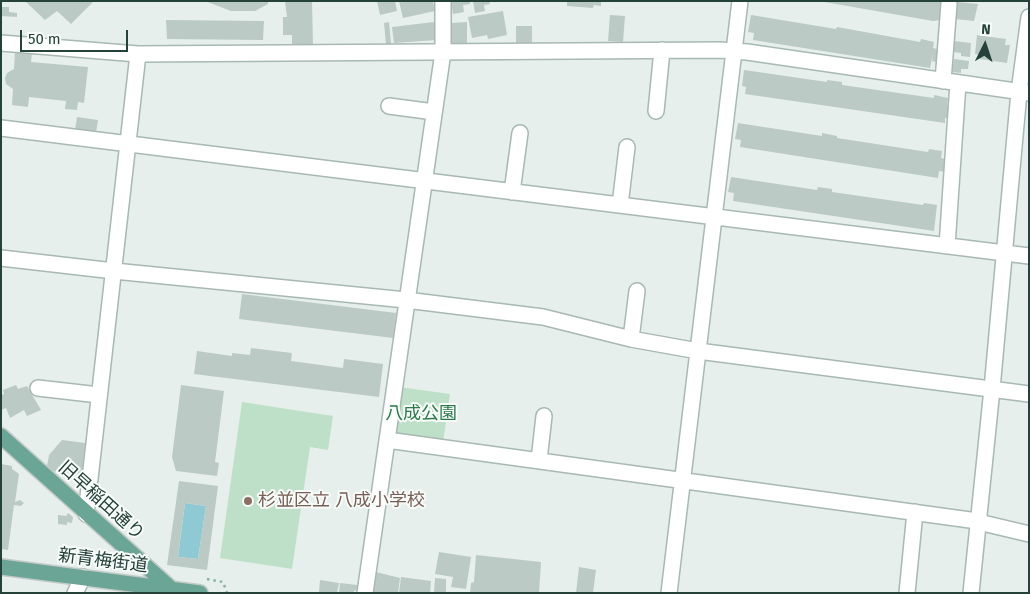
<!DOCTYPE html>
<meta charset="utf-8">
<style>
body{margin:0}
#map{position:relative;width:1030px;height:594px;overflow:hidden;background:#e6efeb;font-family:"Fira Sans",sans-serif}
canvas{display:block}
.frame{position:absolute;inset:0;border:2px solid #24423a;pointer-events:none}
.north{position:absolute;left:960px;top:20px;width:50px;height:50px;-webkit-text-stroke:4px #f7fbf9;paint-order:stroke;rotate:4deg;font-size:14px;font-weight:700;line-height:20px;text-align:center;color:#24423a}
.north::after{content:'';display:block;margin:auto;width:18px;height:22px;background:#24423a;clip-path:polygon(50% 0,100% 100%,50% 72%,0 100%)}
.scale{position:absolute;left:20px;top:30px;width:108px;height:22px;box-sizing:border-box;border:2px solid #24423a;border-top:0;padding-left:6px;font-size:15px;line-height:18px;white-space:nowrap;color:#24423a;-webkit-text-stroke:4px #f7fbf9;paint-order:stroke}
</style>
<div id="map">
<canvas width="1030" height="594"></canvas>
<div class="frame"></div>
<div class="north">N</div>
<div class="scale">50 m</div>
</div>
<script>
const context = document.querySelector('canvas').getContext('2d');
context.lineJoin = 'round';
function fillPath(path, color) { context.fillStyle = color; context.fill(path, 'evenodd'); }
const shape = rows => new Path2D(rows.map(r => 'M' + r).join(''));
function trace(path, color, width, dash) { context.strokeStyle = color; context.lineWidth = width; context.lineCap = dash ? 'butt' : 'round'; context.setLineDash(dash || []); context.stroke(path); }
function drawText(font, color, halo, rows, align = 'center') {
  context.font = font + ' "Fira Sans","Noto Sans JP",sans-serif'; context.lineWidth = 4; context.setLineDash([]); context.textBaseline = 'middle'; context.strokeStyle = halo; context.fillStyle = color; for (const [text, x, y, turn = 0] of rows) {
    context.save(); context.translate(x, y); context.rotate((+turn || 0) * Math.PI / 180); context.textAlign = isNaN(turn) ? turn : align; if (halo) context.strokeText(text, 0, 0); context.fillText(text, 0, 0); context.restore();
  }
}
fillPath(shape([
 [399,387,450,394,443,442,392,435],
 [242,402,333,416,328,450,310,447,292,569,220,558]
]), '#bfe0c8');
fillPath(shape([
 [185,503,206,506,198,559,178,557]
]), '#8ec9d4');
fillPath(shape([
 [25,1,94,1,71,24,57,11,45,20],
 [205,1,268,1,268,4,255,11,231,11],
 [285,1,312,1,313,46,292,46,292,35,283,35,283,17,287,17],
 [377,1,395,1,397,11,380,15],
 [399,1,433,1,435,11,403,18],
 [451,1,470,1,470,4,463,5,464,12,453,14],
 [473,1,489,1,490,4,484,5,485,11,475,13],
 [567,1,601,1,601,6,594,5,593,8,567,6],
 [819,1,941,1,940,12,942,13,940,20,933,21],
 [957,2,978,4,974,21,955,19],
 [1,7,9,7,9,12,17,13,17,17,1,16],
 [503,11,507,35,488,39,487,35,472,38,468,17],
 [610,15,625,16,623,42,608,41],
 [751,15,836,29,837,27,920,42,921,39,934,42,933,48,937,49,936,62,932,61,933,53,930,68,753,40,754,33,748,32],
 [166,20,264,21,263,40,167,39],
 [389,22,391,44,386,44,384,23],
 [434,22,436,40,394,43,392,27],
 [467,22,467,43,451,43,451,23],
 [516,26,532,26,532,45,516,45],
 [977,35,1006,39,1005,45,1010,45,1007,63,980,59,980,55,975,54],
 [954,41,971,43,970,57,961,56,961,53,953,52],
 [15,52,32,53,31,62,88,67,84,103,78,102,77,110,65,109,66,101,29,97,28,107,12,105,13,89,6,84,5,78,7,73,14,69],
 [954,59,969,61,968,69,961,69,961,73,952,72],
 [744,70,827,82,827,80,842,82,842,85,934,98,934,95,948,98,947,105,950,106,949,118,945,118,945,123,745,94,746,87,742,86],
 [77,117,98,120,96,133,75,130],
 [738,123,822,136,822,133,837,136,837,138,928,152,929,149,942,151,941,158,946,159,945,172,939,171,938,178,740,147,741,140,735,139],
 [731,177,817,190,818,187,832,189,832,192,923,205,924,203,937,205,934,231,733,201,734,193,728,192],
 [242,294,396,313,393,338,239,319],
 [251,348,292,353,291,361,343,368,344,359,383,364,379,397,194,374,197,351,232,356,232,353,250,355],
 [16,385,18,389,27,386,41,410,27,416,24,410,10,418,6,408,1,410,1,395,4,394,3,390],
 [181,385,224,391,215,462,219,463,217,476,176,471,172,457],
 [62,440,85,443,82,474,52,471,47,466,49,455],
 [1,464,12,466,12,469,19,474,15,502,20,500,24,503,21,506,14,505,8,550,1,549],
 [179,481,218,486,207,570,167,565],
 [185,503,206,506,198,559,178,557],
 [68,513,73,517,72,523,67,522,67,525,58,524,58,515,66,516],
 [439,552,471,557,466,589,451,587,453,577,435,574],
 [476,555,541,562,539,593,470,593,471,583,474,582],
 [579,567,596,570,593,593,576,593],
 [376,572,400,578,398,593,373,593],
 [401,577,431,581,430,593,399,593],
 [435,578,446,579,446,593,434,593],
 [320,580,339,583,337,593,319,592],
 [340,583,357,585,357,589,352,593,339,593]
]), '#bbcac4');
const minor = shape([
 [1,43,138,54,720,50,747,52,1029,93],
 [943,81,949,4],
 [389,106,434,112],
 [656,111,662,50],
 [1,128,1029,256],
 [512,192,520,133],
 [620,205,627,147],
 [947,246,958,83],
 [1,258,114,271,406,300,543,317,631,339,698,351,1029,394],
 [631,339,637,291],
 [38,388,99,395],
 [387,440,970,520,1029,534],
 [539,460,544,416],
 [86,514,138,54],
 [75,593,83,577],
 [365,593,443,52,443,1],
 [669,593,740,1],
 [907,593,915,512],
 [971,593,992,389,1019,92,1029,17]
]);
const major = shape([
 [1,436,176,593],
 [1,567,200,593]
]);
trace(minor, '#a8b8b2', 18);
trace(major, '#c2cac8', 18);
trace(shape([
 [207,579,223,582,227,593]
]), '#86b3a5', 2.5, [2.5, 4]);
trace(minor, '#fff', 15);
trace(major, '#6aa596', 15);
for (const [x, y, r, color] of [
 [248,501,5,"#8d6e63"]
]) { const dot = new Path2D(); dot.arc(x, y, r, 0, 2 * Math.PI); context.fillStyle = color; context.fill(dot); trace(dot, '#f7fbf9', 2); }
drawText('18px', '#2d7a4b', '#f7fbf9', [
 ["八成公園",421,414]
]);
drawText('18px', '#24423a', '#f7fbf9', [
 ["旧早稲田通り",101,501,42],
 ["新青梅街道",103,561,7]
]);
drawText('18px', '#785e54', '#f7fbf9', [
 ["杉並区立 八成小学校",258,501]
], 'left');
</script>
